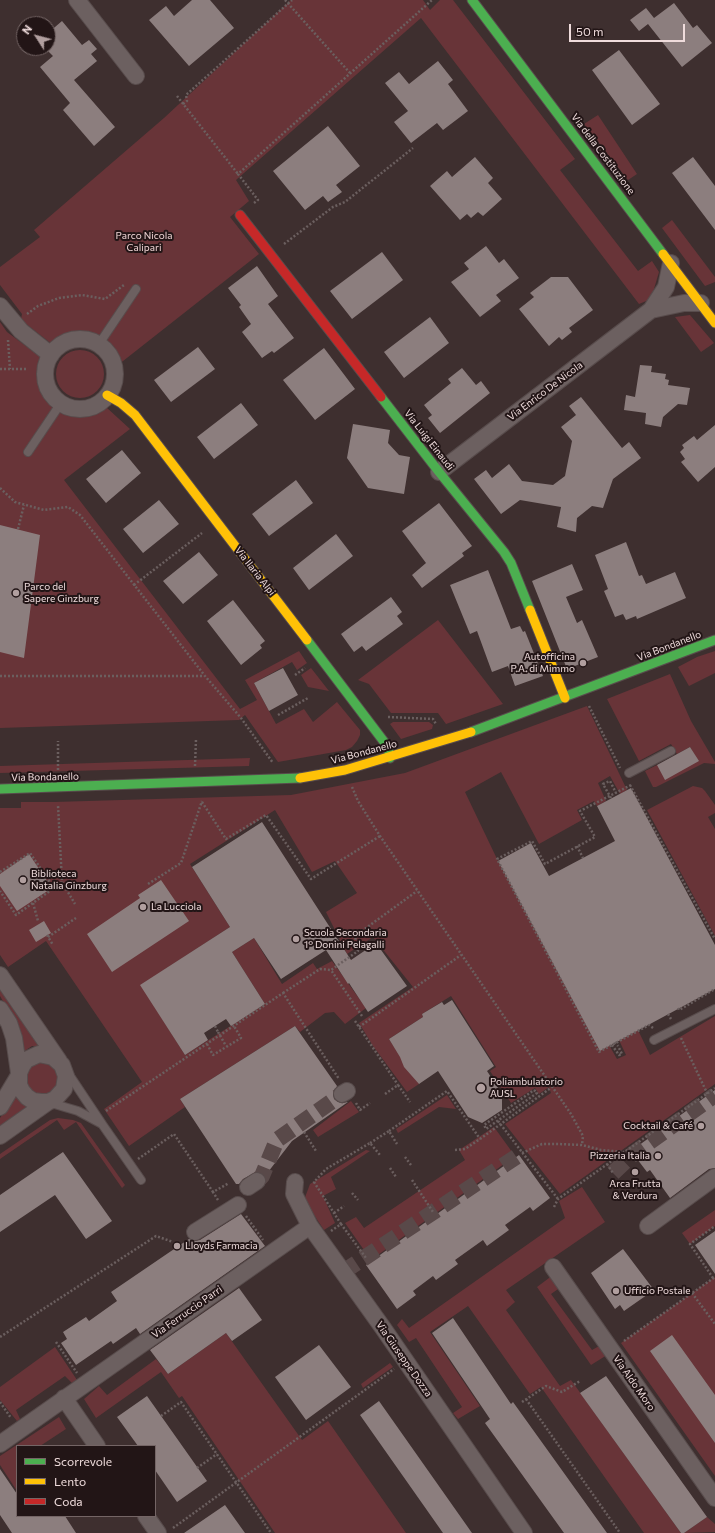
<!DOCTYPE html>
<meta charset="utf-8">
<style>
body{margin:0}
#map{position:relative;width:715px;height:1533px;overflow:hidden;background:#3e2f2f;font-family:Commissioner,sans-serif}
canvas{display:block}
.legend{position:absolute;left:16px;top:1445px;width:140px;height:72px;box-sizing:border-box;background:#221516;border:1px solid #746565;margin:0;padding:5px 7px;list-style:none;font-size:12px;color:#efdcdc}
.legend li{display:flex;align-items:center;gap:8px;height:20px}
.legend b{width:20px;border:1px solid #746565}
.north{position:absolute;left:16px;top:16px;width:40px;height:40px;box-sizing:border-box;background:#221516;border:1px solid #746565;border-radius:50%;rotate:306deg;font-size:11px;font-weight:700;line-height:16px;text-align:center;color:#efdcdc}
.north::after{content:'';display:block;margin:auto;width:14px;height:18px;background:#b19f9f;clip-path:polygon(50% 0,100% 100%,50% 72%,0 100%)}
.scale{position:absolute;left:569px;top:24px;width:116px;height:18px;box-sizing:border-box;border:2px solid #efdcdc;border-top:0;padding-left:5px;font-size:12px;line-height:14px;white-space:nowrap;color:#efdcdc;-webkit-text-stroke:3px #221516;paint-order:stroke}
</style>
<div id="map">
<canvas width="715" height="1533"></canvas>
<ul class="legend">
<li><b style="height:5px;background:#4caf50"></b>Scorrevole</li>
<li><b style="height:5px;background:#ffc107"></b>Lento</li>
<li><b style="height:5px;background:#c62828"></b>Coda</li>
</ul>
<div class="north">N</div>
<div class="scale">50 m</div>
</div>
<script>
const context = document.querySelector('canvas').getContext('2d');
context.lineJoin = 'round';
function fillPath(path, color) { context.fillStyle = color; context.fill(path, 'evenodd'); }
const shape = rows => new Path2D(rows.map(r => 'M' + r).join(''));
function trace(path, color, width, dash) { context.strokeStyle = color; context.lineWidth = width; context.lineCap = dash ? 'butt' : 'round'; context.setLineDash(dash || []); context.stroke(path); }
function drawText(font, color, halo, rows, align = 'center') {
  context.font = font + ' Commissioner,sans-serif'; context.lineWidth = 4; context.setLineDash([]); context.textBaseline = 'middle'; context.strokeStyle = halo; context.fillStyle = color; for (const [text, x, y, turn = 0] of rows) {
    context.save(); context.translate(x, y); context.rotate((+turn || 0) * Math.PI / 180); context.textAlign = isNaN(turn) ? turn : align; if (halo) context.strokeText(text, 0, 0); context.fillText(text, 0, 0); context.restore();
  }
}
fillPath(shape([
 [291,0,423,0,430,10,440,0,453,0,575,159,560,170,638,271,652,261,659,272,651,299,639,304,421,18,236,180,249,201,230,217,259,254,118,365,116,356,110,346,95,335,83,333,72,334,59,338,53,345,25,323,21,319,22,314,0,285,0,267,40,237,34,230,164,118],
 [598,115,637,174,628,180,584,124],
 [672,220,715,277,715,282,705,286,662,228],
 [690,315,714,343,701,352,675,317],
 [0,322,7,332,42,358,38,376,44,392,52,404,66,412,87,415,106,407,130,429,64,480,240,709,257,700,245,680,299,651,307,663,297,670,292,662,254,683,269,711,276,724,304,709,313,722,337,702,360,730,360,735,357,741,352,747,346,750,278,762,245,715,239,720,0,728],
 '56 374a24 24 0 1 1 48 0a24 24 0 1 1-48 0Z',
 [438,620,503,704,446,724,438,713,391,713,369,684,358,680],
 [715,651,715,673,689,686,678,667,697,657],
 [311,668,329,691,308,687,301,675],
 [670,674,691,721,715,762,715,764,704,763,656,787,653,787,645,771,657,765,698,761,690,747,677,754,671,744,639,761,607,699],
 [587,706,627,790,620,794,610,776,598,783,606,801,597,806,594,801,577,810,582,820,539,844,501,772,465,792,498,861,600,1050,609,1045,617,1059,626,1055,619,1040,638,1030,650,1055,715,1016,715,1084,560,1194,505,1124,551,1093,549,1087,539,1094,535,1088,511,1103,490,1071,496,1067,451,996,422,1014,423,1017,389,1039,419,1084,407,1092,373,1046,359,1023,413,987,373,937,347,954,326,912,357,893,335,861,312,872,275,810,190,864,230,927,141,985,185,1055,265,1004,232,952,254,938,282,984,313,963,317,969,332,961,366,1008,345,1024,334,1012,325,1013,300,1032,295,1026,180,1099,185,1107,129,1146,104,1109,142,1082,46,941,8,967,0,955,0,808,21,808,21,802,54,802,291,795,405,773],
 [393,722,429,722,433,725,432,729,401,739,390,724],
 [250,758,249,766,0,773,0,766],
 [693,786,702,788,705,791,715,805,715,813,708,817,715,829,715,936,647,810],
 [0,987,42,1047,32,1046,23,1052,19,1028,0,996],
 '26 1078a16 16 0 1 1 32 0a16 16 0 1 1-32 0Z',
 [16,1094,32,1106,0,1127,0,1118],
 [447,1095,456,1109,439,1107,398,1133,396,1129],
 [351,1101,359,1112,318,1137,313,1130],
 [58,1118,73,1120,81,1123,125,1185,122,1188,76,1122,64,1130,57,1120,0,1159,0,1154,50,1120],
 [494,1127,515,1156,371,1260,345,1223,356,1217,364,1228,465,1160,459,1150],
 [366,1150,370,1151,331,1177,336,1189,323,1196,335,1223,324,1230,304,1200,310,1184],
 [582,1187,605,1222,506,1290,515,1302,506,1310,560,1386,571,1380,681,1533,644,1533,541,1387,530,1394,468,1306,430,1332,480,1406,458,1419,453,1413,462,1407,416,1338,409,1342,397,1325,402,1319,409,1328,565,1218,559,1201],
 [715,1210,715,1226,690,1244,682,1233],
 [553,1275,561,1287,551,1294,592,1350,601,1345,607,1355,591,1365,537,1287],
 [715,1277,715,1476,621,1343],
 [226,1333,302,1440,328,1421,406,1533,275,1533,182,1396,179,1398,161,1372,96,1418,84,1399,99,1386,107,1395,156,1359,168,1374],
 [55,1347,77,1380,72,1383,65,1376,16,1410,20,1419,17,1421,0,1400,0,1387],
 [390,1363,393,1367,363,1388,361,1384],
 [59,1417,66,1429,40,1446,17,1446,17,1491,0,1465,0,1456],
 [707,1517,715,1524,715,1532,684,1533]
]), '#683438');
fillPath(shape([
 [192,0,210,0,234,28,189,66,149,20,166,6,174,16],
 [674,3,693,28,697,25,712,43,682,67,648,24,639,31,630,20,646,8,654,18],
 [62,21,82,45,89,40,97,49,91,54,97,61,74,80,115,127,94,146,63,110,70,103,40,67,53,56,48,51,48,33],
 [619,50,660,104,632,125,592,70],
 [438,61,453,80,448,84,468,111,443,130,437,123,411,143,394,122,408,111,385,83,399,72,409,84],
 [328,126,360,166,336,185,342,192,328,202,323,196,305,210,273,171],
 [475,157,493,178,488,183,502,199,483,216,478,212,471,218,467,214,460,220,430,186,447,171,452,177],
 [693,157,715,186,715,230,672,173],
 [486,246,499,263,504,259,519,278,496,295,501,301,480,317,451,282,469,269,464,263],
 [382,252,403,280,352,319,330,291],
 [257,266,278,296,268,304,294,338,274,353,272,351,262,358,242,332,251,324,239,307,241,305,228,288],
 [551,277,568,277,593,310,569,328,572,332,562,340,559,337,549,346,519,309,534,297,530,293],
 [430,317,449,343,404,378,384,352],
 [198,347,215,369,171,402,154,380],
 [324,348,355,389,315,420,283,380],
 [640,365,652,366,651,372,666,374,665,379,669,380,668,385,690,388,687,405,678,404,663,417,661,427,645,424,646,413,624,410,626,395,635,397],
 [462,368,476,385,481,381,490,393,440,433,428,418,432,415,424,405,451,383,448,379],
 [581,397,622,448,629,442,641,458,613,479,603,508,592,506,577,518,576,532,557,527,561,507,520,500,501,514,474,479,486,470,492,478,509,464,522,481,553,485,565,476,572,441,561,427,576,415,569,406],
 [241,403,258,425,214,459,197,437],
 [353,424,390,430,388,443,399,455,410,457,404,494,368,488,347,458],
 [715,425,715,467,698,482,681,462,685,459,680,452,684,448,682,445,694,436,697,440],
 [122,450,141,473,106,503,86,479],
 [296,480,313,503,269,536,252,514],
 [159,500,179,524,143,553,123,529],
 [439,503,472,546,462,553,464,556,422,588,412,575,426,563,402,531],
 [0,525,40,535,24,658,0,652],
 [336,534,353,556,309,590,293,568],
 [626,542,639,576,642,575,646,584,675,572,686,598,637,619,636,616,626,620,623,614,615,617,604,591,608,589,595,555],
 [199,552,218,575,183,604,163,581],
 [572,564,583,590,566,597,577,623,582,620,598,657,567,669,532,581],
 [488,570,511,629,520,626,523,632,525,631,543,676,515,686,508,666,492,672,477,631,470,634,450,585],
 [391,597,402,612,397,616,403,624,366,651,362,646,354,652,341,634],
 [233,600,265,641,260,645,262,648,241,665,207,621],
 [283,668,298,695,269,711,254,683],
 [690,747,699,761,665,780,657,765],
 [631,788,715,945,715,989,600,1051,498,861,531,843,549,876,615,841,597,806],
 [262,822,351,960,376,943,407,986,368,1012,349,983,348,984,326,950,281,979,254,938,232,952,265,1004,231,1026,226,1019,204,1033,208,1040,185,1055,140,985,230,927,192,867],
 [29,854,52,888,17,911,0,886,0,874],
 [161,880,189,921,112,972,87,934,140,898,138,895],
 [44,921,51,933,36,942,29,930],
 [452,1000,494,1066,487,1071,502,1094,502,1110,482,1123,468,1117,438,1071,419,1084,404,1067,400,1057,389,1039,423,1017,422,1014,442,1002,444,1005],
 [295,1026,337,1086,333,1094,334,1099,338,1102,342,1103,348,1102,292,1141,265,1176,262,1173,256,1172,243,1179,239,1184,236,1184,180,1099],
 [715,1090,715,1168,709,1169,670,1198,650,1170,647,1172,631,1151],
 [63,1152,112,1221,86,1239,55,1195,0,1232,0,1195],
 [519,1155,550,1198,533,1211,530,1207,505,1225,509,1230,487,1246,483,1240,455,1260,458,1264,436,1280,433,1276,413,1291,416,1295,397,1309,366,1265],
 [241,1214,265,1246,140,1334,136,1328,113,1344,111,1341,76,1365,61,1343,67,1339,63,1332,86,1317,89,1321,117,1301,111,1292,180,1245,189,1239,195,1241,200,1240],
 [715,1231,715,1274,695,1245],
 [623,1249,654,1290,624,1311,620,1305,615,1309,591,1273],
 [239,1288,262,1320,232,1341,226,1333,168,1374,150,1350],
 [453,1318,511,1404,513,1402,607,1533,564,1533,485,1423,490,1419,432,1333],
 [672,1335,715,1395,715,1443,650,1351],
 [319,1345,351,1387,306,1420,275,1377],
 [606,1376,707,1517,684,1533,681,1533,580,1393],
 [147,1396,207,1481,177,1502,155,1470,155,1446,138,1446,117,1417],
 [379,1401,472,1533,443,1533,360,1415],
 [0,1469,17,1494,17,1516,65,1516,76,1533,12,1533,0,1515],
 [225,1505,245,1533,184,1533]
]), '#8c7e7e');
trace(shape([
 [613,1173,633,1154,715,1095],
 [257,1181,262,1176,277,1140,342,1094],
 [343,1272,522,1153]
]), '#594949', 16, [16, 8]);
const lane = shape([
 [99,344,136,289],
 [28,452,61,403],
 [629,773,671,751],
 [654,1040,715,1009],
 [51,1103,78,1111,102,1124,68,1073],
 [102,1124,141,1180]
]);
const street = shape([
 [77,0,136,76],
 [0,306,21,331,51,355],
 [651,310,684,303,701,303],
 '45 374a35 35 0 1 1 70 0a35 35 0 1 1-70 0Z',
 [439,472,651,310,666,287,671,263],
 [0,975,59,1061],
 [0,1009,9,1023,14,1038,19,1073],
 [342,1094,347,1091],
 [0,1107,18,1077],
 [0,1136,48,1102,55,1099,64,1089,66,1076,62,1065,53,1057,39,1054,26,1060,22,1066,19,1073,19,1085,22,1091,27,1097,33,1101,41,1102,48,1102],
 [295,1182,294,1194,310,1226,383,1328,524,1533],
 [248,1187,257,1181],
 [648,1226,715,1177],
 [195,1232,238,1205],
 [553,1267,715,1498],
 [64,1398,97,1446],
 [0,1444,310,1226],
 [146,1516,158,1533]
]);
const fast = shape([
 [472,0,663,254],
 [381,397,439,472,504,552,511,563,530,610],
 [307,640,388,747,390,758],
 [471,732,715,640],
 [0,789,300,778]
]);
const slow = shape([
 [663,254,715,323],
 [107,395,121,403,135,415,307,640],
 [530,610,565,698],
 [300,778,345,770,471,732]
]);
const jam = shape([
 [240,215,381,397]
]);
trace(lane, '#584c4c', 10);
trace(street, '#584c4c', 18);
trace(fast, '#584c4c', 11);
trace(slow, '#584c4c', 11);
trace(jam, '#584c4c', 11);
trace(shape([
 [285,0,350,73],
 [177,96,238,174],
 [183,104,187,101,186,95,292,0],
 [254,203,258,200,238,174,432,0],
 [284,244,333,207,345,202,413,148],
 [27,314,38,306,59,298,82,295,105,299,124,285],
 [8,340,10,369],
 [0,369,27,369],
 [0,488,15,502,44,510,68,507,80,515,205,676,241,718,273,763],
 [18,529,24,505],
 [134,585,202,533],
 [295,675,305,668],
 [0,676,204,676],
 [589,706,620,768],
 [278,715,308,698],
 [388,717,433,719,436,724],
 [195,766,196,739],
 [58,770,58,741],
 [630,785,715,939],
 [631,785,580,811,595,837,545,864,532,841,497,859,599,1052,649,1025,653,1028],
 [352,787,358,801,380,836,571,1114,583,1136,582,1145],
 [611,798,603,784,610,781,616,793],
 [202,802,226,839,266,815,311,879,380,836],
 [577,846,583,858],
 [0,872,30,853,54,888,16,915,0,891],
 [62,882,75,904],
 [148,884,181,863,202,801],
 [54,888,62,882,58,805],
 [33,903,38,921],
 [47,935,53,945],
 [48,937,76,918],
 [283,993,320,969,331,970],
 [678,1008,679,1010,715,989],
 [668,1014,671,1019],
 [362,1016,331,970,358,951,355,936,417,891],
 [355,1021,398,1085],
 [215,1026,218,1032],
 [359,1027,461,955],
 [681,1038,708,1095],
 [207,1044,213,1055,241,1038,234,1026],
 [612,1045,619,1055,622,1054,618,1046],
 [534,1090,537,1093,486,1129,484,1125,534,1090],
 [385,1094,398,1085,410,1102],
 [356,1103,360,1110,370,1103],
 [106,1111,283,993,339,1079],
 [498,1121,558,1199],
 [389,1131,447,1091,480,1139],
 [304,1132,316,1151],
 [370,1143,389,1131,397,1144],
 [455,1150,465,1149,480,1139,552,1087],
 [522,1153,542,1144,559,1144,582,1145,601,1150,624,1152],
 [405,1157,411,1165],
 [138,1159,174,1134,213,1192],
 [607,1164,613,1173],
 [390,1168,396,1177],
 [412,1180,433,1212],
 [352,1193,358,1200],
 [218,1200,213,1192,229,1183],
 [554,1207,558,1199,715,1088],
 [334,1213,344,1206],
 [246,1216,263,1240],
 [341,1224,314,1182,326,1169,370,1143,380,1155],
 [331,1231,341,1224,366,1258],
 [713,1278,690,1244,715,1226],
 [692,1293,715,1324],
 [0,1337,156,1236,173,1242],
 [624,1341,715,1277],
 [56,1342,77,1373],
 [526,1399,620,1533],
 [0,1402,11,1418],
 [522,1402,546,1386,562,1392,580,1381],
 [161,1416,181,1402,271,1533],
 [197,1468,217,1454],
 [173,1528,394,1369]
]), '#6b5f5f', 2.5, [2, 2]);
trace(lane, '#6c6060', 8);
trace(street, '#6c6060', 16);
trace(fast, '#4caf50', 9);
trace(slow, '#ffc107', 9);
trace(jam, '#c62828', 9);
trace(shape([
 [218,1032,226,1046],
 [615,1042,618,1046]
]), '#6b5f5f', 2.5, [2, 2]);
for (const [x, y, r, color] of [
 [16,593,4,"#b19f9f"],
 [583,663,4,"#b19f9f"],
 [23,880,4,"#b19f9f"],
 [143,907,4,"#b19f9f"],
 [296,939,4,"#b19f9f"],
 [481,1088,5,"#b19f9f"],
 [701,1126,4,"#b19f9f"],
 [658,1156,4,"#b19f9f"],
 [635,1172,4,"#b19f9f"],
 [177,1246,4,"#b19f9f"],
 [616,1291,4,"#b19f9f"]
]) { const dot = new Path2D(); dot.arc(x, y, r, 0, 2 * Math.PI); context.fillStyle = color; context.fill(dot); trace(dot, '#221516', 1.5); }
drawText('10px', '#efdcdc', '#221516', [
 ["Via della Costituzione",603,154,53],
 ["Via Enrico De Nicola",545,391,-37],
 ["Via Luigi Einaudi",429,440,52],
 ["Via Ilaria Alpi",255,571,52],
 ["Via Bondanello",669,646,-21],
 ["Via Bondanello",364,752,-15],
 ["Via Bondanello",45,777,-1],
 ["Via Ferruccio Parri",187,1312,-35],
 ["Via Giuseppe Dozza",404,1359,55],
 ["Via Aldo Moro",634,1383,55]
]);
drawText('10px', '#f0d5d5', '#221516', [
 ["Parco Nicola",144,236],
 ["Calipari",144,248]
]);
drawText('10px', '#efdcdc', '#221516', [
 ["Parco del",24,587],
 ["Sapere Ginzburg",24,599],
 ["Autofficina",575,657,"right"],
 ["P.A. di Mimmo",575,669,"right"],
 ["Biblioteca",31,874],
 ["Natalia Ginzburg",31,886],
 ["La Lucciola",151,907],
 ["Scuola Secondaria",304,933],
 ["1° Donini Pelagalli",304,945],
 ["Poliambulatorio",490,1082],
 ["AUSL",490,1094],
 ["Cocktail & Café",693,1126,"right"],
 ["Pizzeria Italia",650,1156,"right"],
 ["Arca Frutta",635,1184,"center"],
 ["& Verdura",635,1196,"center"],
 ["Lloyds Farmacia",185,1246],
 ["Ufficio Postale",624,1291]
], 'left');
</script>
